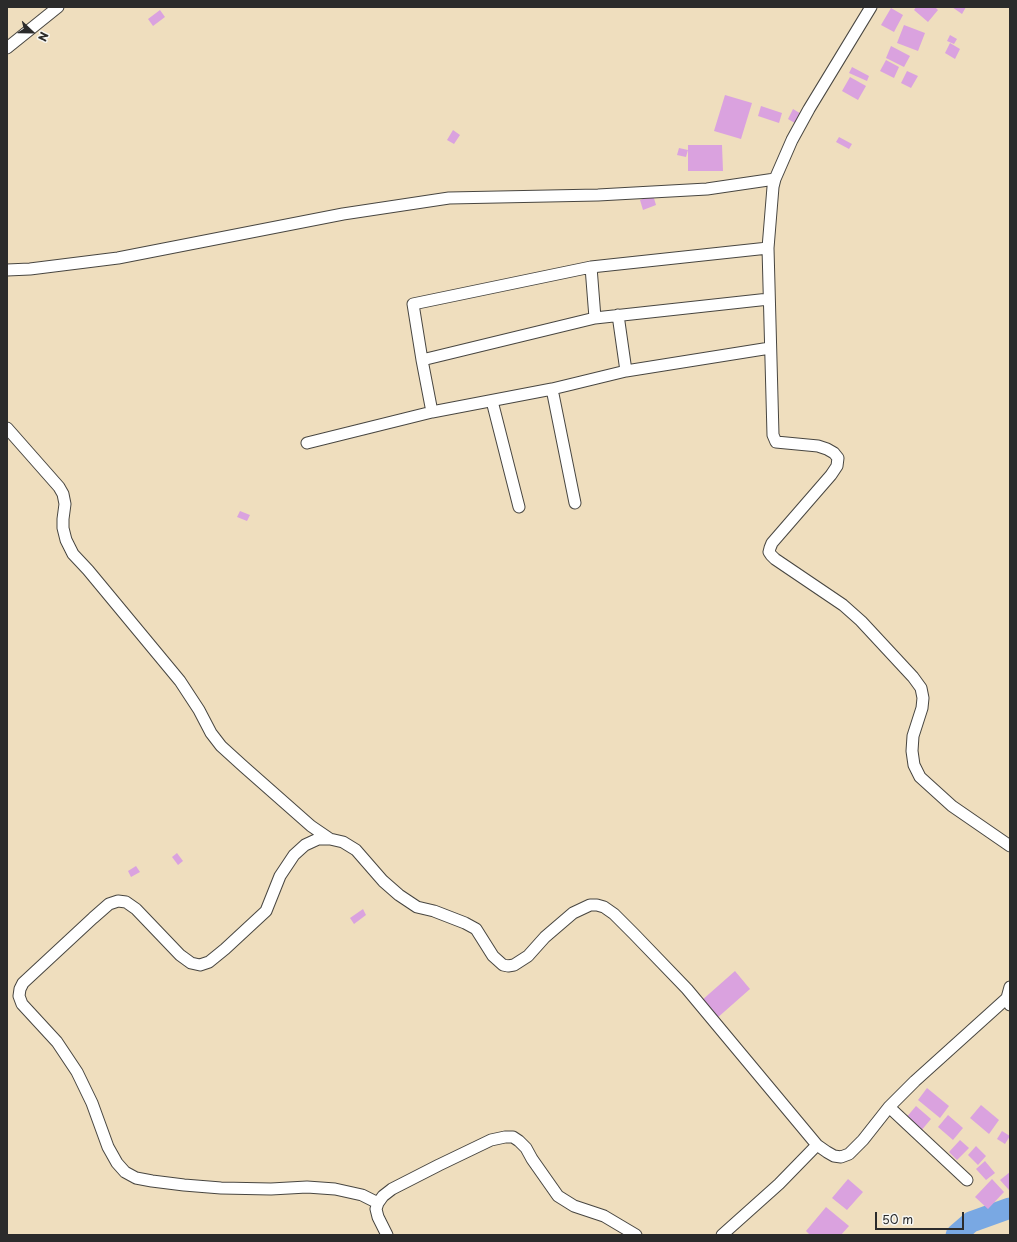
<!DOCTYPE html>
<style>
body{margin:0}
#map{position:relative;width:1017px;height:1242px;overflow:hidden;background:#efdebe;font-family:"Playpen Sans",sans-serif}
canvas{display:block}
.frame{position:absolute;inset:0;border:8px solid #2b2b2b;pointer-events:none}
.north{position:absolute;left:12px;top:12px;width:40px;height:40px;-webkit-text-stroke:3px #f6f6f2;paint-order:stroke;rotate:112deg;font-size:11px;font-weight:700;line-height:16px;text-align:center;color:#2b2b2b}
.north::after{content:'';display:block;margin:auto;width:14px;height:18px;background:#2b2b2b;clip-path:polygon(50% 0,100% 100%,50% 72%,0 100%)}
.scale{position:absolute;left:875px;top:1212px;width:89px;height:18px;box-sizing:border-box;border:2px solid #2b2b2b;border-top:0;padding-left:5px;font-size:12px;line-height:14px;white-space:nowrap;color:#2b2b2b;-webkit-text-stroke:3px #f6f6f2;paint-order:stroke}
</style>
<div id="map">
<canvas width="1017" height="1242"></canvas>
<div class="frame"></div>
<div class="north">N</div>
<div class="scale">50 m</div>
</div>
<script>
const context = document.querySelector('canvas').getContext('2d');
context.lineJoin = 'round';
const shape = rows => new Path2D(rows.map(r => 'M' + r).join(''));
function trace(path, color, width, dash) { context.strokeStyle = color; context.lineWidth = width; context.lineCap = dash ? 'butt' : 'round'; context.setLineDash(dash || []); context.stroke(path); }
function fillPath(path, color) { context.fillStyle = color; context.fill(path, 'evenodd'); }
trace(shape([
 [956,1235,971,1222,1010,1208]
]), '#79a8e3', 21);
fillPath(shape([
 [916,7,935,7,938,10,928,22,914,10],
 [952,7,966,7,962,14],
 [891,8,903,15,894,32,881,25],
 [160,10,165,17,153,26,148,19],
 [904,25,925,33,918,51,897,43],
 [950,35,957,39,954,44,947,41],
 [950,43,960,49,955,59,945,53],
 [891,46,910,56,904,67,886,58],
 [886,60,899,67,894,78,880,71],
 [852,67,869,76,867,81,849,73],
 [907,71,918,76,911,88,901,83],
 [850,77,866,86,858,100,842,91],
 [725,95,752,103,741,139,714,131],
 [761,106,782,113,779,123,758,116],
 [793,109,803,115,798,125,788,119],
 [453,130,460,135,454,144,447,140],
 [839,137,852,144,849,149,836,142],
 [688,145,722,145,723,171,688,171],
 [679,148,688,150,686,157,677,155],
 [653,195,656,205,643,210,640,200],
 [240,511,250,515,247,521,237,517],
 [177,853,183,861,178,865,172,857],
 [136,866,140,872,131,877,128,871],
 [363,909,366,915,354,924,350,918],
 [735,971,750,989,716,1019,701,1001],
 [927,1088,949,1106,940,1118,918,1100],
 [981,1105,999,1120,989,1134,970,1118],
 [916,1106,931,1119,920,1132,905,1119],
 [948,1115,963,1128,953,1140,938,1127],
 [1002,1131,1010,1136,1005,1144,997,1139],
 [960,1140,969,1148,957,1160,949,1152],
 [976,1146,986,1156,978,1165,968,1155],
 [985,1161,995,1173,986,1180,976,1169],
 [1010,1172,1010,1189,1009,1190,1000,1180],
 [848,1179,863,1192,847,1210,832,1198],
 [992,1179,1004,1192,988,1209,975,1197],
 [826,1207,849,1226,841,1235,810,1235,806,1231]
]), '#daa2df');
const minor = shape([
 [871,7,809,109,792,140,775,179,773,187,768,248,773,435,776,442,818,446,827,449,834,453,838,458,837,466,831,475,772,543,770,548,769,552,771,555,775,559,843,605,861,621,913,677,921,688,923,698,922,708,913,736,912,751,914,765,920,777,952,806,1010,846],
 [7,48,58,7],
 [591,267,595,318],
 [7,270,30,269,118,258,343,214,449,198,598,195,707,189,775,179],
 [618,315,626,371],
 [422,360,595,318,769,299],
 [552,389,575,503],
 [492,401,519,507],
 [432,412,422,360,413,304,591,267,768,248],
 [7,428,59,487,63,494,65,504,63,519,63,528,66,540,73,554,88,570,180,681,199,710,211,733,221,746,243,766,311,826,330,839],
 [307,443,432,412,552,389,626,371,770,348],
 [1010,1005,1007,998,1010,987],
 [889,1107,967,1180],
 [378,1203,362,1195,335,1189,307,1187,271,1189,221,1188,184,1185,152,1181,136,1178,125,1172,117,1163,108,1147,92,1103,77,1072,57,1042,22,1004,19,996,20,989,23,983,93,918,109,904,118,901,126,902,136,909,180,955,191,963,200,965,209,962,225,949,266,911,280,876,294,855,305,845,318,839,330,839,343,842,356,850,383,881,399,895,417,907,434,911,465,923,476,929,493,956,503,965,508,966,514,965,528,956,545,937,573,913,590,905,597,905,604,907,614,914,634,934,687,989,817,1145,827,1152,834,1156,841,1157,849,1154,863,1140,889,1107,915,1081,1007,998],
 [387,1235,378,1217,376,1209,378,1203,383,1196,392,1189,439,1165,491,1140,505,1137,513,1137,519,1141,526,1148,532,1159,558,1196,574,1206,604,1216,636,1235],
 [722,1235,779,1184,817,1145]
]);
trace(minor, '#484641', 13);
trace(minor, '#fff', 11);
</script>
